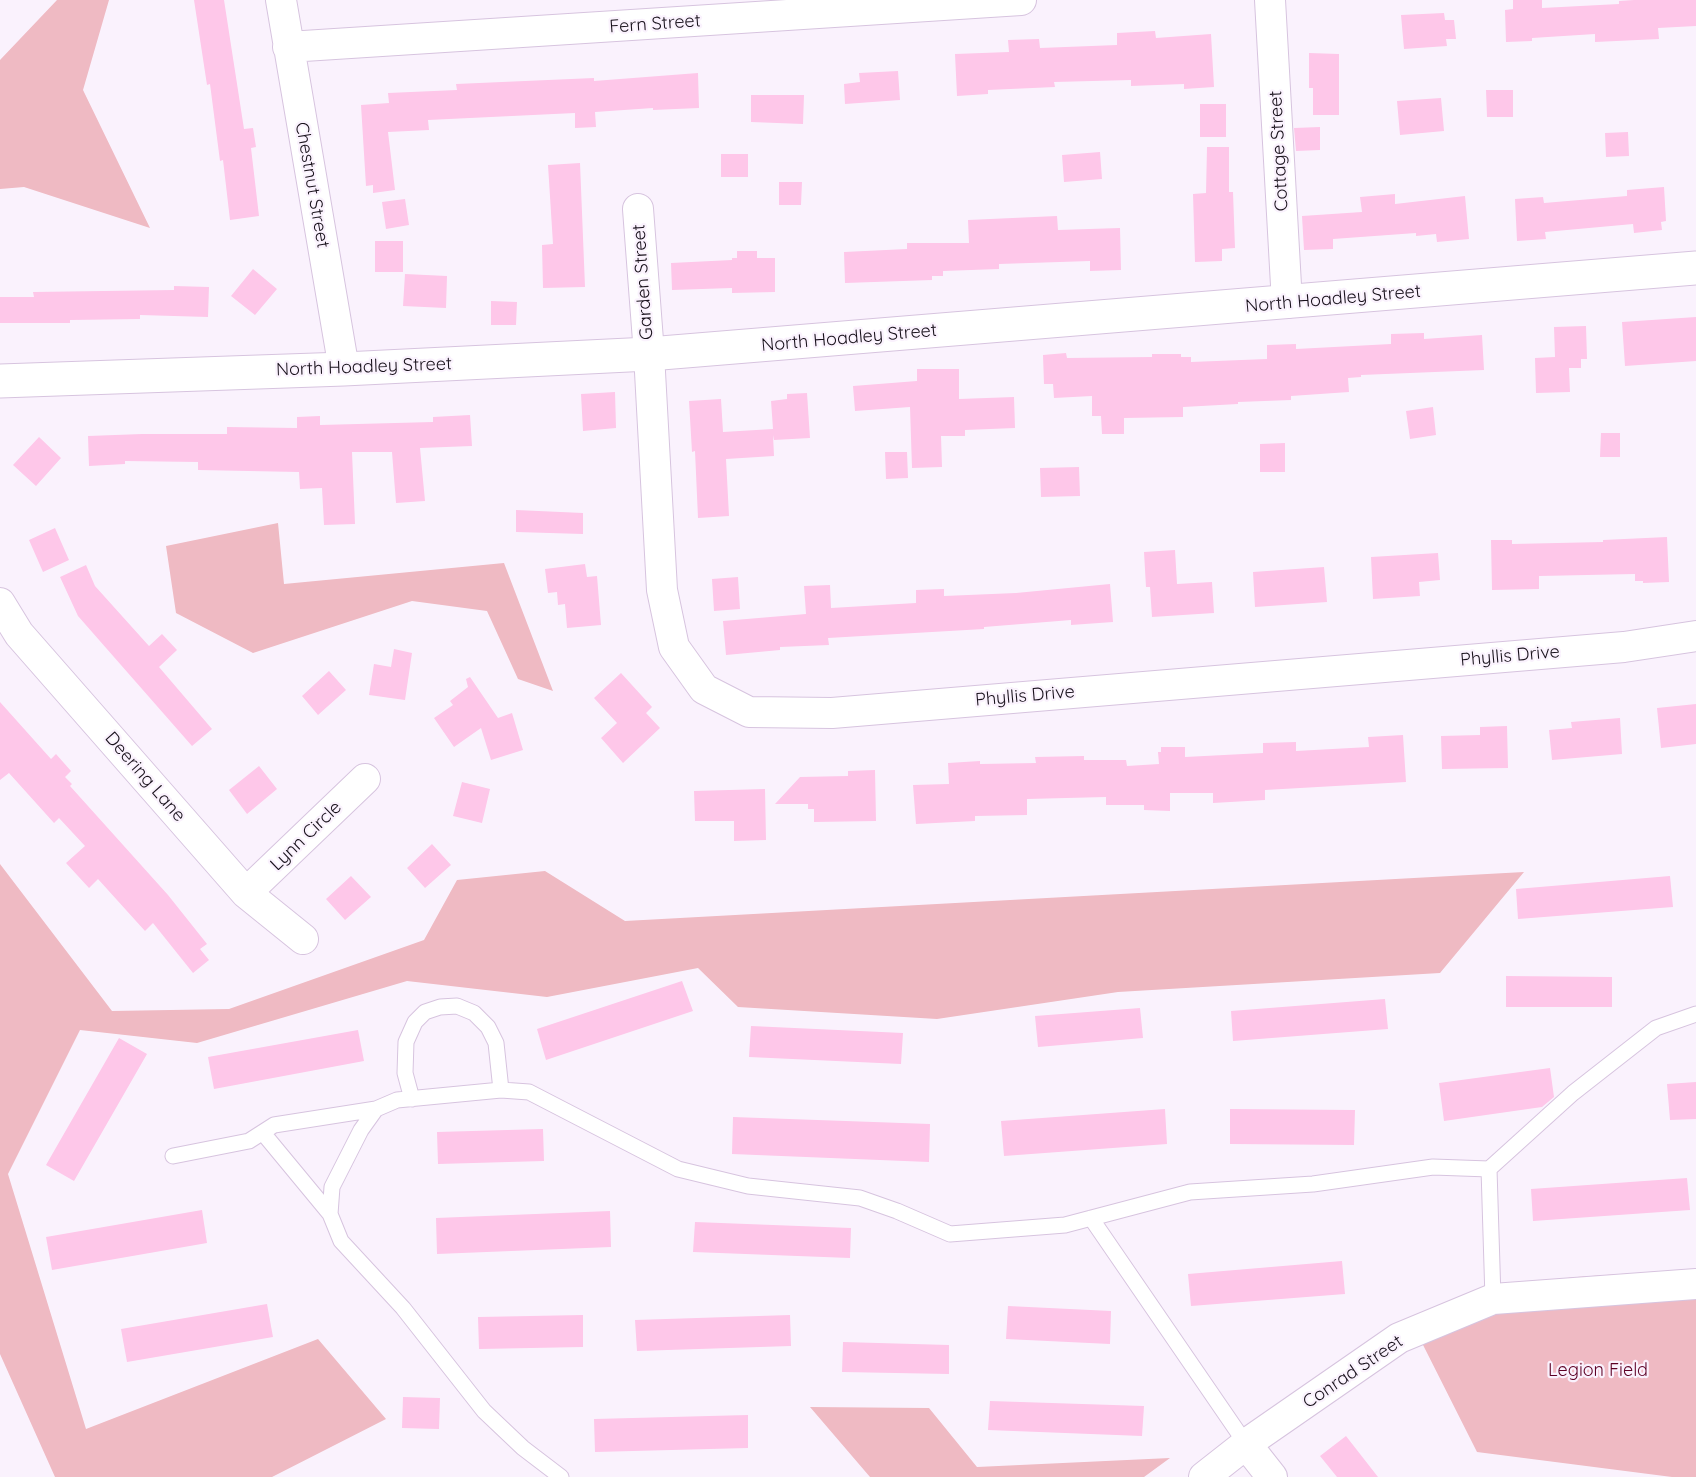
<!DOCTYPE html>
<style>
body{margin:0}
canvas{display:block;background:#faf2fd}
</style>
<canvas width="1696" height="1477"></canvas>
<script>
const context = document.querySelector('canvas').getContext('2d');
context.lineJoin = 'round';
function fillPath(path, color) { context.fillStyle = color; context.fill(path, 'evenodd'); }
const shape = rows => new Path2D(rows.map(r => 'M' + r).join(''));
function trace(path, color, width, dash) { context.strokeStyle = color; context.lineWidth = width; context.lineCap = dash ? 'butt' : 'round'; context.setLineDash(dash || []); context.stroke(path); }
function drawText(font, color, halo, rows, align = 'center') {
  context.font = font + ' Quicksand,sans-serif'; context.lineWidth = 4.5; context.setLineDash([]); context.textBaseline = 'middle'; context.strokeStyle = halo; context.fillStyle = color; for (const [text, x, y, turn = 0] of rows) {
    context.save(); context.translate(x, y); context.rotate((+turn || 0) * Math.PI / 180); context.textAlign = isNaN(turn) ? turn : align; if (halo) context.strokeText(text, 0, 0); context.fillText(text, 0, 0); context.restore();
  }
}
fillPath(shape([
 [57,0,109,0,83,90,150,228,24,187,0,189,0,60],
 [278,523,284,584,504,563,553,691,518,679,487,611,412,601,253,653,176,613,166,546],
 [0,864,112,1011,229,1009,424,940,457,880,545,871,625,921,1524,872,1440,973,1118,992,937,1019,738,1007,698,968,547,997,407,981,197,1043,80,1030,8,1174,86,1429,318,1339,386,1419,272,1477,55,1477,0,1354],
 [1696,1269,1696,1477,1672,1477,1477,1452,1418,1335,1509,1284,1577,1277],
 [810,1407,929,1408,977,1467,1170,1458,1144,1477,870,1477]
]), '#efbac3');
fillPath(shape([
 [194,0,224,0,244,129,253,128,256,147,251,148,259,216,230,220,223,160,220,161,210,84,207,85],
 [1513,0,1542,0,1542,8,1619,4,1619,1,1634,0,1696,0,1696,26,1658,28,1659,39,1595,42,1595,34,1532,38,1532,41,1506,42,1505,10,1513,9],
 [1444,13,1445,20,1454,20,1456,39,1446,39,1447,46,1404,49,1401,15],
 [1155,31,1156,38,1211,34,1214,87,1184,89,1184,84,1131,86,1131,80,1054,82,1055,87,988,90,988,94,957,96,955,54,1009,52,1008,40,1039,39,1040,48,1117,45,1117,33],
 [1309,53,1339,54,1339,115,1313,115,1313,88,1309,88],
 [898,71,900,100,845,104,844,84,860,82,859,73],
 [698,73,699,108,653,110,653,108,595,112,596,127,575,128,575,113,428,120,429,130,388,132,395,190,373,193,373,185,366,186,361,105,389,103,388,93,457,90,456,84,594,78,594,81],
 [1486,90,1513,90,1513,117,1487,117],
 [751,95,804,95,803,124,751,122],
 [1441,98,1444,131,1400,135,1397,101],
 [1200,104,1226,104,1226,137,1200,137],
 [1320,127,1320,150,1296,151,1294,128],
 [1628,132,1629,156,1606,157,1605,133],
 [1207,147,1229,147,1229,192,1233,192,1235,248,1222,249,1222,261,1195,262,1193,194,1206,193],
 [1100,152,1102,179,1064,182,1062,155],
 [721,154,748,154,748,177,721,177],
 [580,163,585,287,543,288,542,245,553,244,548,165],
 [779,182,802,182,801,205,779,205],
 [1664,187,1666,221,1661,222,1662,230,1634,233,1633,224,1545,232,1546,239,1517,241,1515,199,1543,197,1544,203,1627,196,1627,190],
 [1395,194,1395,204,1465,196,1469,239,1437,242,1436,234,1416,236,1416,233,1333,239,1333,249,1304,250,1302,216,1362,212,1360,197],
 [405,199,409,225,386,229,382,202],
 [1057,216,1058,230,1120,228,1121,270,1090,271,1090,261,999,264,999,269,943,271,943,276,932,276,932,280,845,283,844,252,907,249,907,243,969,243,968,220],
 [375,241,403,241,403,272,375,272],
 [737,251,757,251,757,258,775,258,775,292,732,293,732,288,672,290,671,263,732,260,732,258,737,258],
 [253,269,277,289,255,315,231,296],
 [405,274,447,276,446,308,403,306],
 [174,286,209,287,208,317,140,315,140,319,70,320,70,323,0,323,0,297,34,297,33,292,174,290],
 [491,301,517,302,516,325,491,325],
 [1696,317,1696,361,1625,366,1622,322],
 [1586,326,1587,359,1581,359,1581,368,1569,368,1570,392,1536,393,1535,358,1555,357,1554,327],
 [1424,333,1424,339,1482,335,1484,370,1361,375,1361,377,1348,378,1349,392,1291,396,1291,400,1238,402,1238,404,1183,407,1183,417,1124,418,1124,434,1102,434,1101,416,1092,416,1092,396,1054,398,1053,384,1044,384,1043,355,1066,353,1067,358,1152,357,1152,354,1181,354,1181,357,1191,357,1191,362,1267,359,1267,345,1296,344,1296,349,1391,344,1391,334],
 [917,369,959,369,959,399,1014,397,1015,428,965,430,965,436,941,436,942,467,912,468,910,407,855,411,853,386,917,381],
 [615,392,616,428,583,431,581,394],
 [807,393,810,438,774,440,773,435,774,456,726,459,729,516,698,518,695,451,692,452,689,401,721,399,723,432,773,429,771,401,787,399,787,394],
 [1433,407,1436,435,1410,439,1406,411],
 [470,415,472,446,420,448,425,501,396,503,392,452,352,452,355,524,324,525,322,488,300,489,299,472,198,470,198,462,125,461,125,464,89,466,88,436,142,434,227,434,227,427,297,428,297,417,320,416,320,425,433,422,433,417],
 [1601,433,1620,433,1620,457,1600,457],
 [39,437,61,458,36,486,13,465],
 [1285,443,1285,472,1260,472,1260,444],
 [885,452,907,452,908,478,886,479],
 [1079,467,1080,496,1041,497,1040,468],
 [516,510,583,513,583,534,516,532],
 [55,528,69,560,43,572,29,540],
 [1667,537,1669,582,1643,583,1643,581,1635,581,1635,574,1539,576,1539,589,1492,590,1491,540,1512,540,1512,544,1603,542,1603,540],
 [1175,550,1177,584,1212,582,1214,613,1152,617,1150,587,1146,587,1144,552],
 [1438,553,1440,580,1419,582,1420,596,1373,599,1371,557],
 [585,564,587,577,597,576,601,625,567,628,565,604,558,605,557,592,548,593,545,569],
 [86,565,95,586,149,646,162,634,177,650,159,667,212,729,192,746,78,616,60,577],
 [1324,567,1327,602,1255,607,1253,572],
 [738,577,740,609,714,611,712,579],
 [1110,584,1113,622,1071,625,1071,620,984,627,984,629,828,638,829,645,780,647,780,650,726,655,723,621,806,614,804,586,830,585,831,608,916,603,916,590,944,589,944,596,1016,593],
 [394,649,412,653,405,700,369,695,374,664,391,667],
 [329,671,346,690,318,715,302,696],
 [621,673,652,707,646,713,660,728,623,763,601,738,617,723,594,698],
 [470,677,498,718,512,713,523,750,491,760,481,728,454,747,434,718,453,705,450,701,468,687,466,679],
 [0,702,51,759,56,754,71,771,65,777,72,784,70,786,168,895,207,944,200,949,209,960,193,973,153,923,145,931,98,879,89,888,66,863,85,846,59,818,54,823,9,773,0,780],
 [1696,704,1696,744,1661,748,1657,708],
 [1620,718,1622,754,1552,760,1549,730,1572,728,1571,722],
 [1507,726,1508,768,1442,769,1441,736,1480,735,1480,727],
 [1403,735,1406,782,1265,790,1265,800,1213,803,1213,793,1170,793,1170,811,1144,810,1144,805,1106,805,1106,797,1027,799,1027,815,975,816,975,821,916,824,913,785,949,784,948,763,980,761,980,764,1036,763,1035,757,1084,756,1084,760,1126,760,1127,766,1159,764,1158,752,1161,752,1161,747,1185,747,1185,757,1263,753,1263,743,1296,742,1296,751,1369,747,1368,737],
 [259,766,277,789,247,814,229,790],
 [875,770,876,821,814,822,814,809,808,809,808,804,775,804,800,777,848,776,848,771],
 [462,782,490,789,482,823,453,816],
 [765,789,766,840,734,841,734,821,695,821,694,791],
 [432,844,451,865,425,888,407,868],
 [351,876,371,897,345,920,326,899],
 [1670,876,1673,907,1518,919,1516,889],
 [1506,976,1612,977,1612,1007,1506,1007],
 [682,981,693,1011,546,1060,537,1029],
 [1385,999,1388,1029,1233,1041,1231,1011],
 [1140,1008,1143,1038,1038,1047,1035,1016],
 [751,1026,903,1033,901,1064,749,1057],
 [358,1030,364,1061,214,1089,208,1057],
 [119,1038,147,1054,74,1181,46,1165],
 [1550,1068,1554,1097,1542,1107,1444,1121,1439,1083],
 [1696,1082,1696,1119,1670,1120,1667,1084],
 [1165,1109,1167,1144,1004,1156,1001,1121],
 [1230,1109,1355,1110,1354,1145,1230,1144],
 [733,1117,930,1124,929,1162,732,1154],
 [543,1129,544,1161,438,1164,437,1132],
 [1687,1178,1690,1210,1533,1221,1531,1189],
 [202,1210,207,1243,52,1270,46,1237],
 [610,1211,611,1247,437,1254,436,1218],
 [695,1222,851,1228,850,1258,693,1252],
 [1342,1261,1345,1294,1191,1306,1188,1274],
 [267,1304,273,1337,127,1362,121,1329],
 [1008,1306,1111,1311,1110,1344,1006,1339],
 [583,1315,583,1347,479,1349,478,1317],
 [790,1315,791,1346,637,1351,635,1320],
 [843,1342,949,1345,949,1374,842,1372],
 [403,1397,440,1398,439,1429,402,1428],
 [990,1401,1144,1406,1142,1436,988,1430],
 [748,1415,748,1448,595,1452,594,1419],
 [1346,1436,1378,1477,1337,1477,1320,1456]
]), '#fec7e9');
const lane = shape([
 [412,1099,405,1073,406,1042,415,1022,425,1012,440,1007,457,1006,474,1013,488,1027,496,1043,501,1090],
 [263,1133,330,1214],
 [173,1156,249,1141,274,1125,376,1109],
 [1489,1169,1493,1299],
 [1091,1218,1246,1444],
 [561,1477,523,1448,484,1411,403,1308,341,1241,330,1214,332,1187,361,1130,376,1109,397,1100,501,1090,529,1092,678,1169,748,1186,860,1198,897,1211,950,1234,1065,1225,1190,1192,1313,1184,1433,1167,1489,1169,1573,1093,1656,1028,1696,1014]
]);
const street = shape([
 [281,0,344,369],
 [1270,0,1287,303],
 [288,47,1021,0],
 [638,209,649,354,662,590,674,647,704,689,749,712,832,713,1624,647,1696,636],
 [0,603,19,634,246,893,303,939],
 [246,893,365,779],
 [1246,1444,1272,1477],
 [1204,1477,1246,1444,1399,1338,1493,1299,1696,1284]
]);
const secondary = shape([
 [0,381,344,369,649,354,1696,268]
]);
trace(lane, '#d7c4df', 17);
trace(street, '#d7c4df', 32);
trace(secondary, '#d7c4df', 35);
trace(lane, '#fff', 15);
trace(street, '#fff', 30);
trace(secondary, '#fff', 33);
drawText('18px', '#17101a', '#faf2fd', [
 ["Fern Street",655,24,-4],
 ["Cottage Street",1279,151,-93],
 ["Chestnut Street",312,185,80],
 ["Garden Street",643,282,-94],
 ["North Hoadley Street",1333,299,-5],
 ["North Hoadley Street",849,338,-5],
 ["North Hoadley Street",364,367,-2],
 ["Phyllis Drive",1510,656,-5],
 ["Phyllis Drive",1025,696,-5],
 ["Deering Lane",145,777,49],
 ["Lynn Circle",306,836,-44],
 ["Conrad Street",1353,1372,-34]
]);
drawText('18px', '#5d0025', '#faf2fd', [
 ["Legion Field",1598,1371]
]);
</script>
